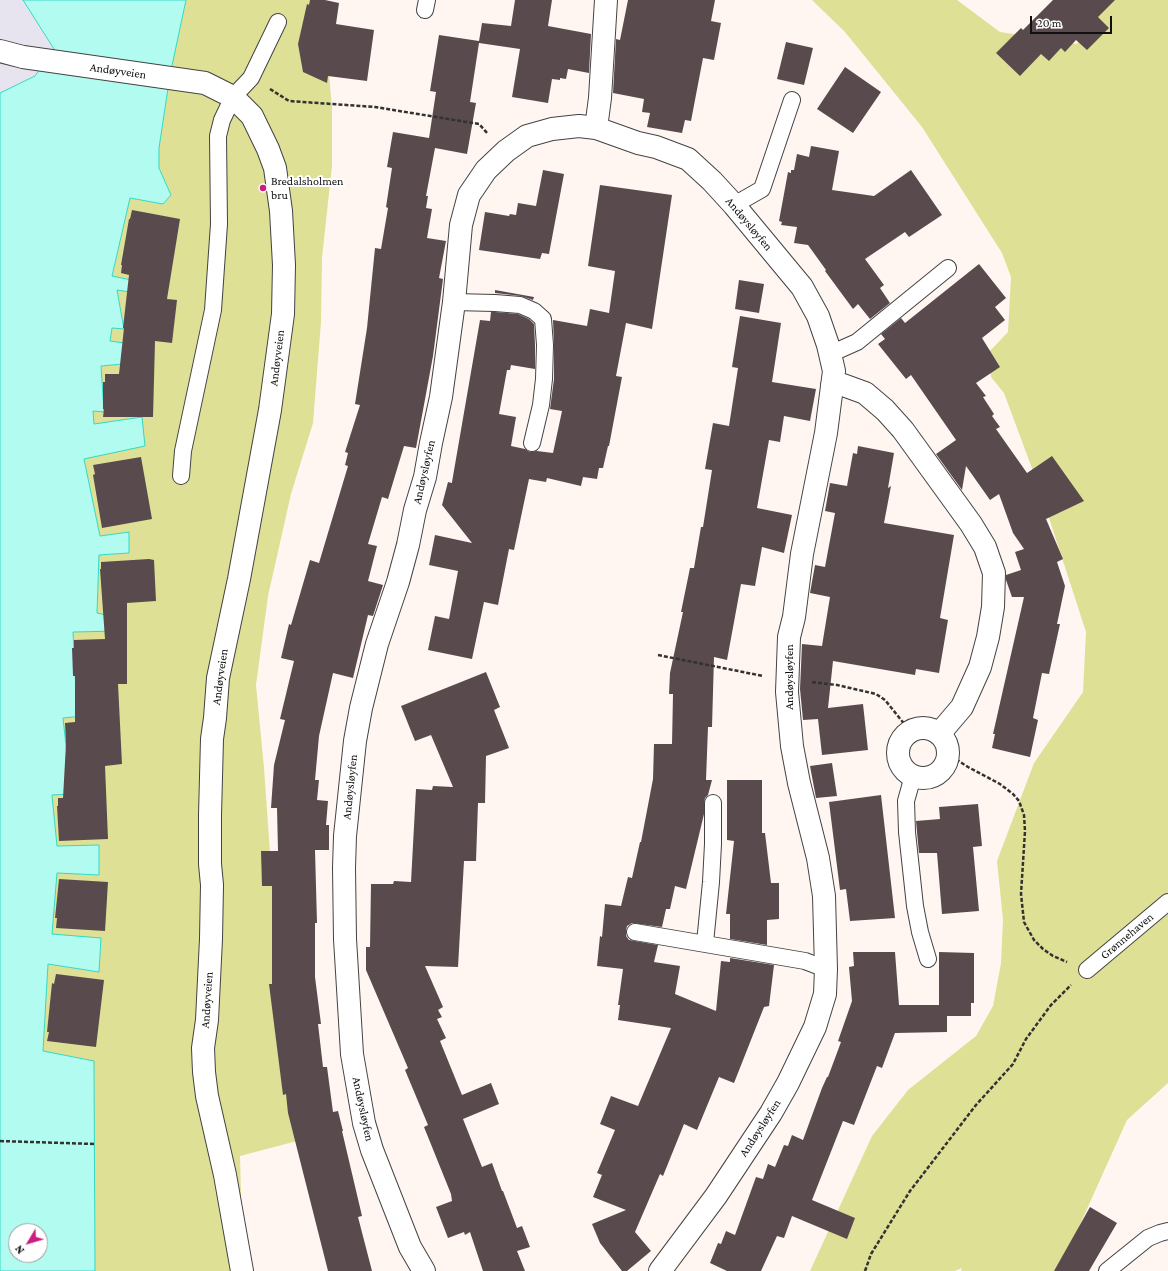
<!DOCTYPE html>
<meta charset="utf-8">
<style>
body{margin:0}
#map{position:relative;width:1168px;height:1271px;overflow:hidden;background:#fff6f2;font-family:"Crimson Pro",serif}
canvas{display:block}
.north{position:absolute;left:8px;top:1223px;width:40px;height:40px;box-sizing:border-box;background:#fff;border:1px solid #9f9f9f;border-radius:50%;rotate:232deg;font-size:11px;font-weight:700;line-height:16px;text-align:center;color:#101010}
.north::after{content:'';display:block;margin:auto;width:14px;height:18px;background:#cc1b81;clip-path:polygon(50% 0,100% 100%,50% 72%,0 100%)}
.scale{position:absolute;left:1030px;top:16px;width:82px;height:18px;box-sizing:border-box;border:2px solid #101010;border-top:0;padding-left:5px;font-size:12px;line-height:14px;white-space:nowrap;color:#101010;-webkit-text-stroke:3px #fff;paint-order:stroke}
</style>
<div id="map">
<canvas width="1168" height="1271"></canvas>
<div class="north">N</div>
<div class="scale">20 m</div>
</div>
<script>
const context = document.querySelector('canvas').getContext('2d');
context.lineJoin = 'round';
function fillPath(path, color) { context.fillStyle = color; context.fill(path, 'evenodd'); }
const shape = rows => new Path2D(rows.map(r => 'M' + r).join(''));
function trace(path, color, width, dash) { context.strokeStyle = color; context.lineWidth = width; context.lineCap = dash ? 'butt' : 'round'; context.setLineDash(dash || []); context.stroke(path); }
function drawText(font, color, halo, rows, align = 'center') {
  context.font = font + ' "Crimson Pro",serif'; context.lineWidth = 4; context.setLineDash([]); context.textBaseline = 'middle'; context.strokeStyle = halo; context.fillStyle = color; for (const [text, x, y, turn = 0] of rows) {
    context.save(); context.translate(x, y); context.rotate((+turn || 0) * Math.PI / 180); context.textAlign = isNaN(turn) ? turn : align; if (halo) context.strokeText(text, 0, 0); context.fillText(text, 0, 0); context.restore();
  }
}
fillPath(shape([
 [0,0,23,0,54,49,35,76,0,93]
]), '#e8e4ef');
fillPath(shape([
 [186,0,326,0,324,19,332,108,332,166,322,258,321,322,313,423,291,494,268,596,256,685,264,768,271,867,297,1141,240,1156,243,1271,95,1271,94,1061,43,1051,48,964,99,972,101,938,52,935,57,873,99,875,99,845,57,846,52,795,68,764,63,718,94,715,76,693,73,632,119,631,123,619,97,613,99,555,129,553,129,532,100,536,84,459,141,417,94,424,93,411,104,411,101,366,144,362,138,346,110,342,112,328,124,328,117,289,149,295,150,284,112,277,130,198,163,204,171,195,159,168,159,148,170,75],
 [812,0,957,0,1000,32,1077,44,1097,0,1168,0,1168,1083,1127,1120,1059,1271,961,1271,962,1268,955,1271,810,1271,872,1136,908,1090,976,1036,993,1006,1001,963,1003,920,997,861,1034,763,1083,692,1086,632,1040,490,1004,393,991,377,988,353,1008,332,1011,277,1002,253,922,127,845,32]
]), '#dee096');
const water = shape([
 [23,0,186,0,170,75,159,148,159,168,171,195,163,204,130,198,112,276,151,284,149,295,117,290,124,329,112,328,110,341,138,345,145,362,101,366,104,412,93,411,94,424,142,417,145,446,84,459,100,536,129,532,129,553,99,555,97,613,123,619,119,631,73,632,76,693,94,715,63,718,68,764,93,793,52,795,57,846,99,845,99,875,57,873,52,934,101,938,99,972,48,964,43,1051,94,1061,95,1271,0,1271,0,93,35,76,54,49,23,0],
 [16,1231,40,1231,40,1255,16,1255,16,1231]
]);
fillPath(water, '#b2fbf0');
trace(water, '#33d8c3', 1);
fillPath(shape([
 [310,0,325,0,339,3,336,24,374,30,367,81,328,76,327,83,303,72,298,44,307,4,309,5],
 [515,0,552,0,548,26,591,34,589,73,568,69,566,79,560,78,560,80,552,79,548,103,512,97,520,49,479,43,470,102,476,103,467,154,435,148,426,196,428,196,426,208,432,209,427,238,446,241,439,278,443,279,433,356,416,448,404,446,388,499,382,497,368,544,377,546,368,581,383,585,373,616,368,615,353,678,333,673,319,736,315,780,319,780,317,800,328,801,326,825,329,825,329,850,315,850,317,923,315,923,315,977,321,1024,318,1024,323,1067,327,1067,333,1112,338,1111,343,1131,342,1131,362,1216,358,1217,372,1271,328,1271,288,1113,286,1094,283,1095,269,984,272,984,272,886,262,886,261,851,278,851,277,808,271,808,274,765,285,720,280,719,294,661,281,658,289,624,291,625,310,560,319,563,348,466,345,465,348,453,345,452,360,405,355,404,367,328,375,248,381,249,388,208,386,207,392,168,387,167,393,132,429,138,436,92,430,91,439,35,479,41,482,23,511,26],
 [628,0,715,0,711,21,721,23,714,60,703,58,691,121,685,120,682,133,647,127,650,113,642,112,644,99,613,93,616,39,620,40],
 [1053,0,1115,0,1098,17,1109,28,1087,50,1076,40,1065,52,1061,48,1049,61,1041,54,1020,76,996,53,1021,28,1023,30],
 [786,42,813,48,804,85,777,79],
 [845,67,881,92,853,133,817,109],
 [811,146,839,151,832,190,874,196,911,170,942,215,909,237,905,232,865,259,884,285,880,288,890,303,870,319,858,304,853,309,825,271,826,270,808,245,794,243,797,227,781,225,782,222,779,221,788,172,791,173,791,170,794,170,797,154,809,157],
 [543,170,564,174,549,254,542,253,540,259,479,250,485,212,509,216,510,214,516,215,518,203,536,206],
 [600,185,672,195,652,329,626,323,616,376,622,377,609,446,608,446,603,468,599,468,597,479,583,477,581,486,547,478,546,482,529,479,514,550,509,549,498,605,484,602,472,659,428,650,435,616,449,619,458,571,429,565,435,535,472,543,442,505,448,482,452,483,452,482,480,320,490,321,491,312,495,312,518,314,529,319,534,324,535,345,535,369,511,365,510,370,507,370,499,414,516,417,511,446,525,449,530,452,537,451,553,453,562,411,550,409,554,379,554,345,553,320,587,326,590,309,609,313,615,271,588,266],
 [132,210,180,219,167,299,177,300,172,343,155,341,153,417,103,417,104,409,103,409,103,382,105,382,105,374,119,374,124,328,123,328,129,275,121,273,122,265,121,265,129,219,130,219],
 [979,264,1006,298,995,307,1005,320,982,338,1000,367,976,383,986,396,983,397,994,414,992,416,1000,427,996,429,1027,473,1052,456,1084,501,1046,519,1063,559,1057,562,1065,586,1057,624,1060,624,1049,674,1042,673,1033,718,1038,720,1030,757,992,748,995,734,993,734,1024,597,1012,597,1006,580,1006,575,1021,570,1015,552,1024,549,1013,533,999,494,990,500,966,466,962,490,936,454,956,440,911,375,906,379,878,344,885,339,881,334,901,318,905,323],
 [739,280,764,284,759,313,735,309],
 [495,290,534,297,533,300,521,296,495,293],
 [740,316,781,323,772,382,816,389,810,421,784,416,780,442,769,440,757,508,792,515,784,553,762,547,755,586,741,584,727,660,714,657,712,727,708,727,706,780,712,780,708,795,705,798,704,803,704,814,686,889,675,886,670,909,666,909,662,927,632,923,627,926,626,931,626,936,629,940,658,945,654,962,680,966,675,994,716,1011,721,961,730,962,730,958,774,965,769,1006,764,1007,734,1083,719,1077,697,1130,684,1124,663,1176,660,1174,635,1232,651,1251,627,1271,622,1271,600,1243,592,1224,626,1210,593,1197,602,1175,597,1173,615,1130,600,1124,611,1096,638,1106,671,1028,618,1020,620,1005,618,1005,623,969,597,966,600,936,602,937,605,904,621,906,628,877,632,878,640,842,641,842,653,779,654,744,672,744,673,694,669,694,670,673,683,612,681,612,690,568,694,568,701,527,703,527,712,470,705,469,713,423,729,426,738,368,732,367],
 [858,446,894,453,888,488,891,486,884,523,954,535,940,618,948,620,939,673,916,669,915,675,833,661,828,708,863,704,868,750,822,755,818,719,803,720,800,689,802,644,822,646,830,597,810,593,815,565,825,567,835,513,825,511,830,483,847,486,853,453,857,454],
 [141,457,152,519,102,528,93,475,95,474,93,465],
 [149,559,154,560,156,601,127,603,127,684,118,684,122,764,105,766,108,839,59,841,57,806,58,806,58,798,63,798,66,744,65,723,75,722,75,676,73,676,72,648,74,648,74,640,105,639,100,569,101,569,101,562],
 [486,672,500,707,494,710,509,748,486,756,485,803,478,803,476,861,464,861,458,967,425,966,443,1007,438,1010,442,1017,437,1019,446,1038,440,1041,462,1095,491,1083,499,1104,463,1119,482,1167,492,1163,502,1191,503,1191,517,1228,522,1226,530,1247,517,1251,525,1271,483,1271,470,1232,465,1235,464,1232,448,1238,436,1207,452,1201,451,1194,424,1127,428,1125,405,1070,408,1068,366,970,366,947,370,947,371,884,393,884,394,881,411,882,416,789,432,790,433,786,453,787,431,735,415,741,401,706],
 [832,763,837,796,816,798,810,766],
 [727,780,762,780,762,833,765,833,771,883,779,883,779,919,767,920,767,945,730,939,730,914,726,914,734,841,727,840],
 [881,795,895,918,850,921,846,889,840,890,829,802],
 [978,804,982,846,973,847,979,911,942,914,937,853,919,853,916,821,940,819,939,807],
 [59,879,108,882,105,931,56,928,57,918,55,918],
 [853,952,895,952,899,1005,939,1005,939,952,974,953,974,1003,971,1003,971,1016,947,1016,947,1032,895,1033,882,1068,877,1066,854,1125,843,1121,812,1200,855,1218,847,1239,792,1216,784,1238,777,1236,761,1271,727,1271,710,1263,718,1243,721,1244,726,1231,735,1235,756,1177,763,1179,768,1164,775,1167,784,1145,788,1146,792,1135,803,1140,822,1088,827,1077,828,1077,841,1042,838,1041,852,1001,849,967,854,966],
 [56,974,104,980,96,1047,47,1041,49,1032,47,1032,52,983,54,984],
 [1090,1207,1117,1223,1089,1271,1054,1271]
]), '#594b4d');
const service = shape([
 [425,10,427,0],
 [734,205,762,189,792,100],
 [454,302,495,303,520,305,534,311,543,319,545,345,544,379,541,405,532,443],
 [830,354,857,342,948,268],
 [181,476,183,451,213,310,219,224,218,136,222,120,233,97,251,78,278,22],
 [913,776,906,801,907,832,915,906,920,932,928,959],
 [635,932,805,961,826,969],
 [705,943,711,882,713,844,713,803],
 [1087,970,1168,902],
 [1107,1271,1148,1238,1160,1233,1168,1231]
]);
const minor = shape([
 [0,51,23,57,205,83,233,97],
 [596,128,600,98,606,0],
 [832,385,843,385,865,393,885,410,903,430,971,524,985,547,994,573,993,607,988,637,980,667,962,707,939,734],
 '898 753a25 25 0 1 1 50 0a25 25 0 1 1-50 0Z',
 [424,1271,410,1247,372,1150,364,1123,352,1054,345,939,344,868,345,836,355,741,361,708,377,644,398,582,408,545,415,510,425,477,431,443,441,397,454,302,461,225,469,195,486,170,506,151,527,136,552,129,579,126,596,128,638,143,656,147,688,159,712,181,734,205,802,287,818,316,828,345,834,371,826,433,802,554,794,617,789,637,787,692,792,746,799,783,818,858,824,896,826,969,825,994,815,1027,788,1083,771,1113,716,1196,660,1271]
]);
const tertiary = shape([
 [233,97,252,116,268,149,275,168,281,211,284,265,283,314,270,410,239,579,218,678,215,718,212,739,210,815,210,864,212,885,211,939,207,1020,203,1048,204,1072,207,1096,225,1175,242,1271]
]);
trace(service, '#434343', 18);
trace(minor, '#434343', 24);
trace(tertiary, '#434343', 24);
trace(shape([
 [270,89,289,101,375,107,479,124,488,134],
 [658,655,763,676],
 [812,682,837,685,876,694,885,700,910,731],
 [951,756,968,767,1000,784,1013,794,1019,801,1024,815,1025,831,1021,894,1024,922,1034,940,1043,949,1053,956,1067,962],
 [0,1141,94,1144],
 [865,1271,871,1254,910,1191,976,1105,1013,1064,1026,1039,1051,1005,1071,985]
]), '#323232', 2.5, [4, 2]);
trace(service, '#fff', 16);
trace(minor, '#fff', 22);
trace(tertiary, '#fff', 22);
for (const [x, y, r, color] of [
 [263,188,4,"#cc1b81"]
]) { const dot = new Path2D(); dot.arc(x, y, r, 0, 2 * Math.PI); context.fillStyle = color; context.fill(dot); trace(dot, '#fff', 1.5); }
drawText('12px', '#101010', '#fff', [
 ["Andøyveien",118,71,8],
 ["Andøysløyfen",749,224,50],
 ["Andøyveien",277,358,-83],
 ["Andøysløyfen",424,472,-77],
 ["Andøyveien",220,677,-82],
 ["Andøysløyfen",789,677,-90],
 ["Andøysløyfen",350,787,-84],
 ["Grønnehaven",1127,936,-40],
 ["Andøyveien",207,1000,-86],
 ["Andøysløyfen",363,1109,78],
 ["Andøysløyfen",760,1128,-57]
]);
drawText('12px', '#101010', '#fff', [
 ["Bredalsholmen",271,181],
 ["bru",271,195]
], 'left');
</script>
